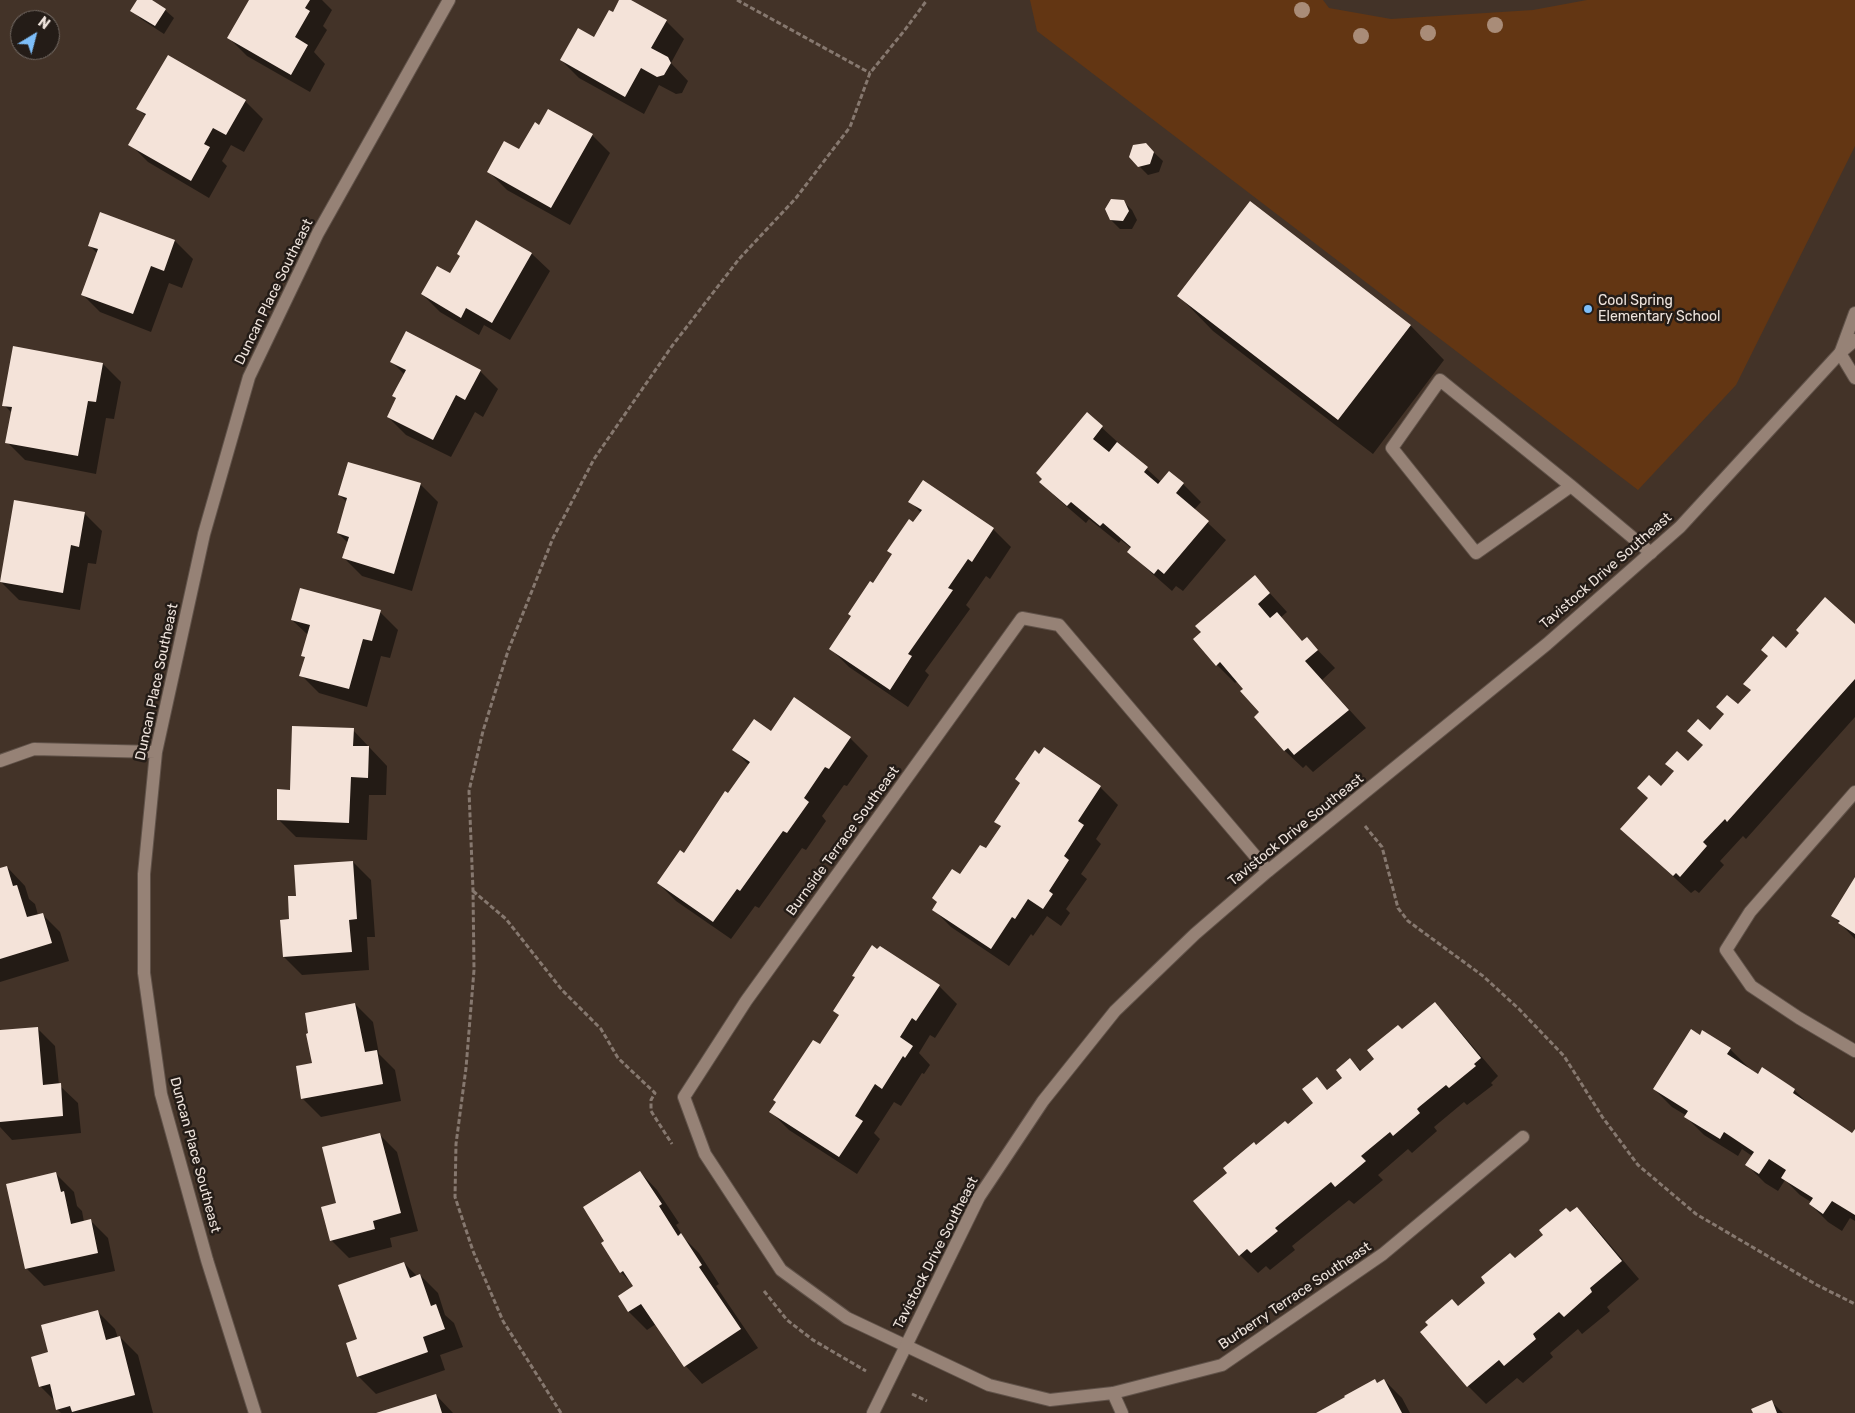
<!DOCTYPE html>
<style>
body{margin:0}
#map{position:relative;width:1855px;height:1413px;overflow:hidden;background:#433328;font-family:Rubik,sans-serif}
canvas{display:block}
.north{position:absolute;left:10px;top:10px;width:50px;height:50px;box-sizing:border-box;background:#241c17;border:1px solid #756c66;border-radius:50%;rotate:37deg;font-size:14px;font-weight:700;line-height:20px;text-align:center;color:#eee3dc}
.north::after{content:'';display:block;margin:auto;width:18px;height:22px;background:#7dbef9;clip-path:polygon(50% 0,100% 100%,50% 72%,0 100%)}
</style>
<div id="map">
<canvas width="1855" height="1413"></canvas>
<div class="north">N</div>
</div>
<script>
const context = document.querySelector('canvas').getContext('2d');
context.lineJoin = 'round';
function fillPath(path, color) { context.fillStyle = color; context.fill(path, 'evenodd'); }
const shape = rows => new Path2D(rows.map(r => 'M' + r).join(''));
function trace(path, color, width, dash) { context.strokeStyle = color; context.lineWidth = width; context.lineCap = dash ? 'butt' : 'round'; context.setLineDash(dash || []); context.stroke(path); }
function drawText(font, color, halo, rows, align = 'center') {
  context.font = font + ' Rubik,sans-serif'; context.lineWidth = 5; context.setLineDash([]); context.textBaseline = 'middle'; context.strokeStyle = halo; context.fillStyle = color; for (const [text, x, y, turn = 0] of rows) {
    context.save(); context.translate(x, y); context.rotate((+turn || 0) * Math.PI / 180); context.textAlign = isNaN(turn) ? turn : align; if (halo) context.strokeText(text, 0, 0); context.fillText(text, 0, 0); context.restore();
  }
}
fillPath(shape([
 [1030,0,1323,0,1329,8,1391,19,1533,10,1587,0,1855,0,1855,146,1736,385,1638,490,1037,31]
]), '#633613');
fillPath(shape([
 [138,0,150,0,165,10,174,18,164,34,141,19,132,10],
 [250,0,322,0,332,10,323,26,327,30,314,52,325,64,310,92,247,56,229,38],
 [621,0,628,0,666,21,684,39,671,63,688,81,682,93,676,94,659,85,644,114,579,78,561,60,594,39],
 [168,57,245,101,263,119,244,152,231,145,222,161,227,166,209,198,148,162,130,144,146,116,138,109],
 [548,110,592,135,610,153,570,225,507,190,489,172,519,151,539,127],
 [1145,144,1163,161,1159,172,1148,175,1139,166],
 [1123,201,1132,210,1137,220,1132,229,1120,229,1111,220],
 [101,213,175,241,193,259,182,288,169,283,151,332,100,312,82,294,98,254,89,245],
 [532,254,550,271,510,340,484,325,479,335,440,312,422,294,450,275],
 [1179,296,1410,325,1444,360,1373,454,1213,331],
 [392,362,480,371,498,389,483,417,475,412,451,457,406,435,388,417,397,400,393,396,404,374],
 [103,364,121,382,114,419,106,418,96,474,25,460,7,442,12,413,4,405],
 [1087,414,1161,482,1183,484,1201,502,1194,510,1226,540,1183,591,1176,586,1172,591,1147,569,1129,551,1131,548,1121,540,1119,543,1089,519,1086,523,1059,500,1041,482],
 [923,482,993,529,1011,547,990,579,986,576,966,605,970,609,925,671,929,675,908,707,849,667,831,649,921,513,910,501],
 [420,484,438,502,412,591,362,576,344,558,348,543,338,533,347,502,339,495],
 [84,513,102,531,96,564,88,563,80,610,19,600,1,582],
 [1255,577,1287,612,1280,618,1303,642,1307,639,1335,668,1322,680,1366,728,1313,772,1306,765,1303,768,1285,751,1256,717,1261,713,1245,689,1238,681,1235,683,1217,665,1195,639],
 [380,612,398,630,390,658,381,656,367,707,319,693,301,675,305,658,302,655,308,635,292,620],
 [1855,626,1855,717,1746,839,1743,836,1720,861,1724,865,1699,893,1695,890,1691,893,1622,829,1675,772,1667,764,1688,762,1704,746,1688,731,1710,731,1738,706,1786,649],
 [795,699,850,738,868,756,847,786,844,785,822,816,826,821,806,850,802,848,759,908,755,906,731,939,676,901,658,883,685,855,749,765,734,750,771,733],
 [353,730,387,766,386,795,369,795,367,840,296,837,278,819,291,791],
 [1100,787,1118,805,1096,839,1101,844,1081,874,1087,879,1066,909,1070,913,1061,926,1047,916,1033,936,1031,934,1009,966,951,927,933,909,961,876,987,850,1002,828,996,821],
 [353,862,371,880,375,937,367,937,369,970,302,975,284,957,298,897],
 [7,867,25,886,29,899,35,904,38,915,42,914,60,932,69,961,0,982,0,870],
 [1855,879,1855,939,1833,916],
 [939,986,957,1004,935,1038,930,1035,919,1053,930,1065,924,1074,922,1073,901,1106,894,1102,874,1133,880,1139,857,1174,789,1130,771,1112,820,1046],
 [355,1004,373,1022,379,1054,395,1070,401,1101,321,1117,303,1099,297,1067,313,1064],
 [1435,1004,1452,1022,1498,1076,1491,1083,1493,1085,1467,1105,1464,1102,1434,1127,1437,1131,1412,1153,1408,1149,1378,1175,1383,1180,1354,1204,1349,1200,1292,1246,1295,1250,1270,1270,1266,1266,1258,1273,1240,1255,1229,1173,1257,1147,1288,1126,1315,1103,1316,1079,1328,1091,1344,1078,1350,1060,1362,1071,1376,1059,1402,1031],
 [37,1028,55,1046,59,1085,78,1103,81,1133,12,1140,0,1127,0,1031],
 [1700,1036,1730,1049,1748,1067,1747,1068,1758,1075,1794,1090,1813,1108,1852,1135,1855,1132,1855,1221,1850,1218,1842,1231,1828,1222,1810,1204,1811,1202,1800,1195,1785,1180,1778,1191,1765,1183,1747,1165,1752,1156,1742,1149,1738,1156,1704,1135,1686,1117,1687,1116,1672,1107,1654,1089],
 [379,1134,397,1152,418,1231,390,1238,392,1247,349,1258,331,1240,338,1204],
 [640,1172,657,1190,679,1223,676,1225,684,1238,699,1253,719,1284,716,1286,758,1348,702,1384,674,1353,656,1324,647,1330,629,1312,620,1296,635,1287,621,1272],
 [56,1174,74,1192,77,1206,82,1211,84,1222,90,1220,108,1238,115,1271,44,1286,26,1268],
 [1577,1208,1594,1226,1639,1279,1607,1307,1610,1311,1582,1334,1578,1329,1550,1353,1553,1357,1523,1383,1517,1378,1486,1404,1468,1386,1422,1332,1458,1307],
 [404,1263,417,1276,420,1275,438,1293,445,1315,454,1323,463,1347,440,1355,445,1370,376,1394,358,1376,359,1340],
 [97,1311,115,1329,118,1338,120,1337,138,1355,153,1413,61,1413,57,1409,55,1401,40,1386,50,1353],
 [1375,1380,1378,1384,1384,1380,1402,1398,1410,1413,1318,1413],
 [436,1395,453,1413,379,1413],
 [1771,1401,1783,1413,1754,1413]
]), '#0007');
fillPath(shape([
 [137,0,152,0,166,9,155,26,130,11],
 [249,0,310,0,305,8,310,11,295,37,308,45,291,75,227,38],
 [619,0,631,0,667,20,651,48,668,57,671,63,664,75,657,77,641,68,625,97,560,60,578,28,594,37,609,10,613,12],
 [168,55,246,100,226,135,213,128,204,144,210,147,191,181,128,145,146,114,136,109],
 [548,109,593,134,551,208,487,172,504,141,519,149,535,122,539,125],
 [1146,143,1154,152,1150,164,1138,167,1129,157,1133,145],
 [1111,199,1124,200,1129,211,1123,221,1110,220,1105,209],
 [1250,201,1411,325,1338,420,1177,296],
 [100,212,175,240,164,271,151,266,133,314,81,295,98,249,88,246],
 [476,220,532,253,492,323,466,308,461,318,421,294,437,266,450,273,460,256,457,254],
 [406,331,481,370,465,400,456,395,433,440,387,417,396,398,392,396,406,370,390,362],
 [13,346,103,363,96,402,88,401,78,456,5,443,12,407,2,406],
 [1087,412,1103,426,1093,439,1109,452,1117,442,1148,467,1144,472,1158,484,1169,471,1184,483,1176,493,1209,521,1164,574,1158,569,1154,574,1127,552,1131,547,1103,523,1100,526,1071,502,1067,506,1039,482,1042,479,1036,473],
 [348,462,421,483,394,574,342,558,349,537,337,533,347,498,338,495],
 [923,480,994,528,972,562,968,559,948,588,953,590,908,654,912,656,890,690,829,649,851,616,848,614,870,581,873,583,892,554,887,551,909,519,913,522,922,510,908,502],
 [14,500,85,512,79,547,71,545,63,593,0,582],
 [1255,575,1270,593,1258,604,1270,618,1277,612,1302,641,1307,637,1318,650,1305,661,1349,710,1294,755,1288,748,1284,751,1254,717,1259,712,1240,691,1243,689,1220,662,1216,666,1193,639,1201,632,1195,626],
 [300,588,381,610,372,641,363,639,349,689,299,676,305,657,301,656,310,625,291,620],
 [1825,597,1855,624,1855,679,1727,822,1725,819,1703,842,1707,846,1680,877,1676,873,1673,876,1620,829,1648,798,1637,788,1649,775,1661,786,1674,771,1665,764,1677,751,1688,761,1703,745,1687,731,1698,719,1710,730,1724,714,1716,707,1727,695,1738,704,1751,690,1743,684,1768,656,1761,650,1773,636,1786,648,1799,633,1796,630],
 [794,697,851,737,829,769,825,767,804,798,809,802,787,833,783,831,740,891,737,889,713,922,657,883,680,850,684,853,725,791,728,793,750,762,732,750,754,719,771,731],
 [292,726,354,728,353,746,369,746,368,778,351,777,349,823,277,820,277,789,290,790],
 [1044,747,1101,786,1078,821,1084,825,1064,856,1069,860,1049,891,1053,894,1043,909,1028,899,1015,919,1012,917,991,949,932,910,937,902,932,898,952,869,960,874,980,845,986,848,1001,826,994,822,1020,783,1015,779,1035,750,1039,754],
 [353,861,357,919,349,920,352,952,283,957,280,920,289,919,288,896,296,896,294,865],
 [7,866,13,886,17,885,27,917,43,913,52,943,0,959,0,868],
 [1855,877,1855,934,1838,923,1840,921,1831,916],
 [872,945,877,949,880,946,940,985,916,1021,912,1018,900,1037,913,1046,905,1058,903,1056,882,1089,875,1084,855,1116,863,1121,839,1157,769,1112,776,1102,773,1100,813,1040,820,1044,839,1015,833,1011,855,977,852,976],
 [1435,1002,1481,1058,1474,1064,1476,1066,1449,1088,1446,1085,1419,1107,1417,1109,1420,1113,1393,1136,1390,1132,1361,1156,1366,1161,1335,1187,1331,1182,1275,1228,1278,1231,1251,1253,1247,1249,1239,1256,1193,1201,1227,1173,1223,1168,1254,1142,1256,1145,1285,1121,1288,1124,1313,1103,1302,1089,1317,1077,1327,1090,1342,1078,1336,1070,1350,1058,1360,1071,1374,1059,1367,1050,1398,1025,1402,1029],
 [355,1003,365,1052,377,1050,383,1084,301,1099,296,1066,312,1063,306,1034,308,1033,305,1013],
 [38,1027,43,1085,61,1083,63,1116,0,1122,0,1030],
 [1691,1029,1700,1035,1702,1030,1731,1048,1727,1054,1758,1074,1762,1067,1795,1089,1793,1093,1852,1133,1855,1129,1855,1215,1832,1201,1823,1214,1809,1204,1813,1198,1781,1178,1786,1170,1769,1159,1759,1174,1745,1165,1754,1152,1724,1132,1720,1139,1684,1117,1688,1111,1653,1089],
 [380,1133,401,1213,373,1221,375,1229,330,1241,321,1207,336,1203,322,1147],
 [640,1171,662,1204,659,1206,678,1236,681,1233,702,1265,699,1267,741,1329,684,1367,641,1304,628,1312,618,1296,633,1286,623,1271,620,1273,601,1243,604,1241,583,1207],
 [56,1172,61,1192,64,1191,71,1224,91,1219,98,1253,25,1269,6,1184],
 [1577,1207,1622,1261,1590,1288,1592,1292,1564,1317,1559,1312,1533,1334,1536,1339,1504,1366,1499,1360,1467,1387,1420,1332,1428,1325,1425,1322,1452,1299,1458,1306,1485,1283,1481,1277,1510,1253,1515,1258,1543,1235,1539,1230,1566,1208,1570,1212],
 [404,1262,410,1278,420,1274,431,1306,436,1304,445,1329,423,1337,428,1352,357,1377,346,1343,357,1339,338,1285],
 [98,1310,106,1340,120,1336,135,1395,72,1412,70,1406,56,1410,50,1384,39,1387,31,1357,48,1352,41,1325],
 [1375,1379,1377,1383,1384,1379,1402,1413,1316,1413,1345,1397,1344,1396],
 [436,1394,442,1413,376,1413],
 [1772,1400,1777,1413,1753,1413,1751,1409]
]), '#f4e3d9');
const service = shape([
 [1571,486,1476,553,1392,448,1440,380,1571,486,1651,553]
]);
const minor = shape([
 [1840,353,1855,378],
 [0,761,34,749,156,752],
 [1855,792,1750,912,1726,950,1751,986,1799,1018,1855,1051],
 [1268,871,1059,625,1022,618,746,1001,684,1097,705,1154,781,1270,847,1318,989,1385,1050,1400,1113,1393,1222,1365,1383,1254,1523,1137],
 [1113,1393,1122,1413],
 [255,1413,207,1260,161,1094,144,973,144,874,156,752,204,534,249,377,318,233,449,0]
]);
const tertiary = shape([
 [1841,351,1855,313],
 [873,1413,979,1197,1043,1101,1115,1011,1195,934,1268,871,1547,644,1680,527,1840,353,1855,340]
]);
trace(service, '#605249', 14);
trace(minor, '#605249', 14);
trace(tertiary, '#605249', 14);
trace(shape([
 [737,0,870,73],
 [1365,826,1382,847,1398,908,1408,921,1483,976,1519,1009,1564,1056,1603,1118,1638,1165,1696,1214,1817,1285,1855,1304],
 [473,891,506,919,562,990,601,1029,618,1058,655,1093,651,1100,651,1111,672,1144],
 [764,1291,787,1320,813,1340,866,1371],
 [912,1394,927,1401],
 [561,1413,503,1321,473,1251,455,1197,456,1144,466,1068,474,970,473,890,469,791,483,731,508,651,553,538,594,459,672,346,739,259,796,198,850,127,870,73,904,31,927,0]
]), '#86786f', 3, [5, 2.5]);
trace(service, '#968276', 12);
trace(minor, '#968276', 12);
trace(tertiary, '#968276', 12);
context.fillStyle = '#a98c78';
for (const [x, y] of [
 [1302,10],
 [1495,25],
 [1428,33],
 [1361,36]
]) { context.beginPath(); context.arc(x, y, 8, 0, 2 * Math.PI); context.fill(); }
for (const [x, y, r, color] of [
 [1588,309,5,"#7dbef9"]
]) { const dot = new Path2D(); dot.arc(x, y, r, 0, 2 * Math.PI); context.fillStyle = color; context.fill(dot); trace(dot, '#241c17', 2); }
drawText('14px', '#eee3dc', '#241c17', [
 ["Duncan Place Southeast",274,292,-64],
 ["Tavistock Drive Southeast",1606,571,-41],
 ["Duncan Place Southeast",157,682,-78],
 ["Tavistock Drive Southeast",1296,830,-39],
 ["Burnside Terrace Southeast",843,841,-54],
 ["Duncan Place Southeast",195,1155,75],
 ["Tavistock Drive Southeast",936,1253,-63],
 ["Burberry Terrace Southeast",1295,1296,-34]
]);
drawText('14px', '#eee3dc', '#241c17', [
 ["Cool Spring",1598,301],
 ["Elementary School",1598,317]
], 'left');
</script>
